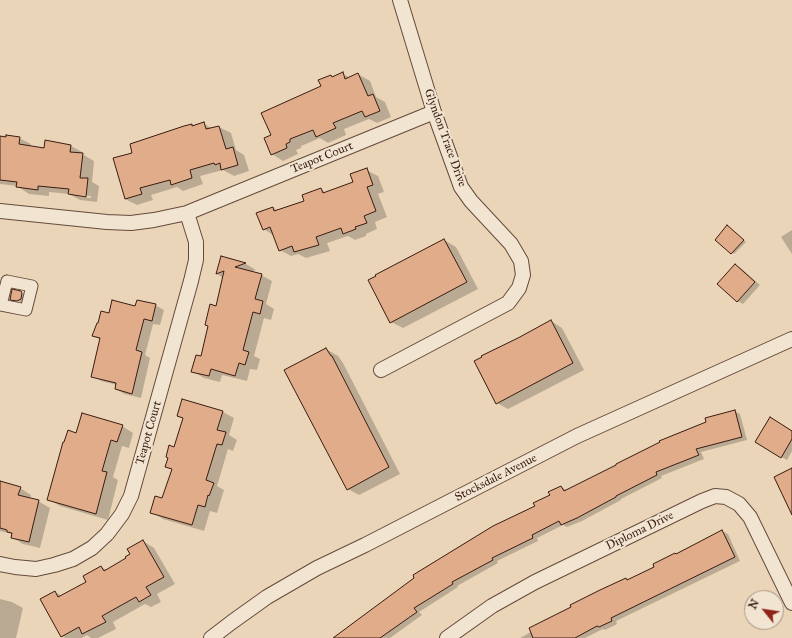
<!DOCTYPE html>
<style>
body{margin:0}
#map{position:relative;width:792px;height:638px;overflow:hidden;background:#ead5b8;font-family:"IM FELL Great Primer",serif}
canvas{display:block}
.north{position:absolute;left:744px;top:590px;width:40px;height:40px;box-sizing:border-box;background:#f1e4d1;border:1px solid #a79484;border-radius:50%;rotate:300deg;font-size:11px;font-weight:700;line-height:16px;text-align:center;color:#391c11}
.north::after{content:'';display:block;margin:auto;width:14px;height:18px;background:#8f2418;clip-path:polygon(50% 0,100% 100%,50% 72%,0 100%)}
</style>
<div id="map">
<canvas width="792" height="638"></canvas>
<div class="north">N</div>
</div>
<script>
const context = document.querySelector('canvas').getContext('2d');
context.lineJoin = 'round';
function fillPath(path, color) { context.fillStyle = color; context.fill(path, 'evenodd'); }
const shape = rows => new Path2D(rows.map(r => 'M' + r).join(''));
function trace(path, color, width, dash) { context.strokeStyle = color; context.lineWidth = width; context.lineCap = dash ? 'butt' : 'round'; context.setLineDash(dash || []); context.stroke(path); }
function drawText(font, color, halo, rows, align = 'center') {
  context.font = font + ' "IM FELL Great Primer",serif'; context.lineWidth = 4; context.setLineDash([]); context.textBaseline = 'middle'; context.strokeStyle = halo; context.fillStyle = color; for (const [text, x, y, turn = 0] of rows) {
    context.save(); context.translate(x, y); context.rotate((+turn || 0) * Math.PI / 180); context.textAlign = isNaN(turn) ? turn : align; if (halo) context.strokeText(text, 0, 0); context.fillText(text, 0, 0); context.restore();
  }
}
fillPath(shape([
 [342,73,350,78,358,74,370,81,376,97,385,102,391,117,377,123,369,119,344,129,346,135,328,143,320,138,301,146,301,148,296,150,298,154,283,161,272,154,272,136,322,87,331,76,333,77],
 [204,124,213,129,219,127,231,133,236,150,244,155,249,171,234,176,223,170,200,176,203,184,183,191,177,187,151,195,153,200,137,205,125,199,134,153,192,125,194,126],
 [0,137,19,138,31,144,30,147,45,149,46,141,71,146,82,152,82,154,94,161,92,182,99,186,97,202,80,200,69,194,49,192,49,196,29,194,17,186,0,184],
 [78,195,91,196,91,198,80,197],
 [366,170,378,176,384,192,378,194,387,217,375,222,377,229,366,234,366,236,355,240,348,236,327,243,330,251,306,258,298,254,291,256,280,250,274,236,264,229,273,208,279,211,306,202,321,189,326,193,354,182],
 [730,228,746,242,734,254,716,239],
 [792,230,792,254,781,237],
 [444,240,456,247,478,289,403,328,391,322],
 [221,258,246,264,256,270,250,272,261,275,272,281,266,304,274,309,271,320,264,318,254,356,260,359,257,370,250,369,247,381,222,375,220,382,204,378,192,371,202,357,209,326,217,307,223,278,217,274],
 [736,265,741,268,760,285,743,304,737,301],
 [20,292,24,295,23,300,20,302,11,299],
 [155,305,164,310,160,325,153,324,145,355,150,358,141,398,124,394,116,389,117,385,101,381,93,376,101,340,93,336,109,314,136,307],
 [551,321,562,328,584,370,508,409,497,403,519,339],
 [326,349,338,356,343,363,400,474,359,495,348,489],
 [735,411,740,414,747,440,701,452,704,459,661,476,662,478,621,499,621,500,582,521,567,527,563,525,537,538,538,541,497,561,498,563,457,586,458,587,419,612,422,615,390,638,342,638,536,506,561,487,567,490],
 [223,412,234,418,229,435,237,440,233,451,228,449,217,486,224,490,217,513,210,511,204,531,163,519,152,512,163,499,173,470,166,466,175,448,184,419,179,416],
 [122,426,133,433,129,448,122,446,113,477,118,480,108,520,60,506,48,499,77,434],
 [792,432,792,451,787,460,756,442],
 [0,482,20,488,31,495,30,499,38,501,50,508,40,548,23,544,12,537,12,534,0,531],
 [722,531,728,534,740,561,616,621,617,624,605,630,603,629,585,638,520,638,626,579,629,580],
 [143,541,154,548,175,584,157,594,161,602,151,607,145,604,113,622,116,629,98,638,91,638,87,635,82,638,65,638,62,636,41,599,55,592,62,596,88,582,101,567,107,570,127,559],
 [0,599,12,602,23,608,16,638,0,638]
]), '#0003');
const building = shape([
 [343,72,345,79,358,73,368,96,373,94,380,111,365,117,362,111,333,123,336,128,316,137,313,130,290,139,290,142,286,144,287,148,271,155,264,138,271,135,261,113,321,86,318,80,331,75,332,77,343,72],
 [204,122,206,129,219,126,226,149,233,147,238,165,221,170,220,163,215,165,214,163,190,170,192,178,171,185,170,180,140,188,142,194,125,199,113,158,132,153,130,144,184,126,192,124,192,126,204,122],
 [6,135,20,137,19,144,44,148,45,140,71,145,70,152,83,153,80,178,88,178,86,197,68,194,69,189,38,186,38,190,16,187,17,182,0,180,0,136,6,137,6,135],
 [367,168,373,185,367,187,376,211,364,216,367,223,355,227,356,229,343,234,341,228,316,237,319,245,294,252,292,246,279,251,270,227,263,230,256,213,273,207,274,211,304,201,302,195,321,188,323,193,353,182,350,174,367,168],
 [727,225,744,240,731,254,715,240,727,225],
 [444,239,467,282,390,323,368,280,376,276,375,275,444,239],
 [221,256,246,263,235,267,262,274,255,299,263,301,260,314,253,312,243,350,249,352,245,365,239,363,235,376,211,369,209,376,191,372,196,355,201,356,208,326,205,325,210,304,216,306,224,271,216,274,221,256],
 [735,264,755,282,737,302,717,284,735,264],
 [12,289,21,291,22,293,21,299,17,301,10,300,12,289],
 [112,300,135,306,137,300,156,304,152,321,144,319,136,350,142,352,132,394,115,389,116,383,91,377,100,338,92,336,97,323,98,323,101,311,109,313,112,300],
 [551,320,573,363,496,404,474,361,482,357,481,356,518,338,551,320],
 [326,348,331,356,332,356,389,467,347,490,284,370,326,348],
 [182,399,223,411,217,430,226,432,222,445,217,444,206,480,214,483,209,496,208,495,205,507,198,505,192,525,150,513,155,496,162,498,172,469,165,467,168,458,166,457,169,445,174,447,183,418,177,416,182,399],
 [735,410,742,437,696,449,699,455,656,472,657,475,616,496,616,497,577,518,561,525,559,521,532,535,533,538,492,558,493,560,452,582,453,584,414,608,417,612,380,638,333,638,414,578,413,575,493,526,535,506,533,503,550,495,548,492,561,486,564,491,616,465,616,464,660,442,659,441,706,422,705,418,735,410],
 [82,413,123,425,117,442,111,440,102,471,107,472,96,514,47,500,63,442,64,442,68,430,76,433,82,413],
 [770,417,792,431,792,439,781,458,755,442,770,417],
 [792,468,792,515,774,477,792,468],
 [0,481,21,487,18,495,39,500,29,542,11,538,12,533,7,532,7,530,0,528,0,481],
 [722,530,735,557,611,618,612,621,599,627,597,626,575,638,533,638,529,628,571,607,570,605,600,590,626,578,627,580,654,567,653,564,675,553,676,554,722,530],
 [143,540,164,577,146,587,151,595,139,602,136,597,102,616,106,622,82,634,79,627,61,637,40,599,55,591,58,597,86,582,83,576,101,566,104,571,126,558,125,557,130,554,127,549,143,540]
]);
fillPath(building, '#e0ac8a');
trace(building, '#391c11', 1);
const pedestrian = shape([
 [7,281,32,286,26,310,1,305,7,281]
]);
const minor = shape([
 [0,211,107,222,131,223,154,220,187,213,434,112],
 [381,370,508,303,519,288,523,275,521,261,511,244,471,201,461,187,434,112,400,0],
 [0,564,15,567,36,569,54,565,73,559,92,548,107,534,122,514,131,496,191,281,196,260,196,242,187,213],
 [211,638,232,622,267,597,317,568,365,545,577,436,792,339],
 [447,638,492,606,535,582,702,501,715,496,726,497,739,504,750,517,792,603]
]);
trace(pedestrian, '#654a3b', 13);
trace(minor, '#654a3b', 16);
trace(pedestrian, '#f1e4d1', 11);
trace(minor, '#f1e4d1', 14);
drawText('12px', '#391c11', '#f1e4d1', [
 ["Glyndon Trace Drive",445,138,70],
 ["Teapot Court",322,158,-22],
 ["Teapot Court",149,433,-74],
 ["Stocksdale Avenue",496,478,-27],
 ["Diploma Drive",640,531,-26]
]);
</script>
